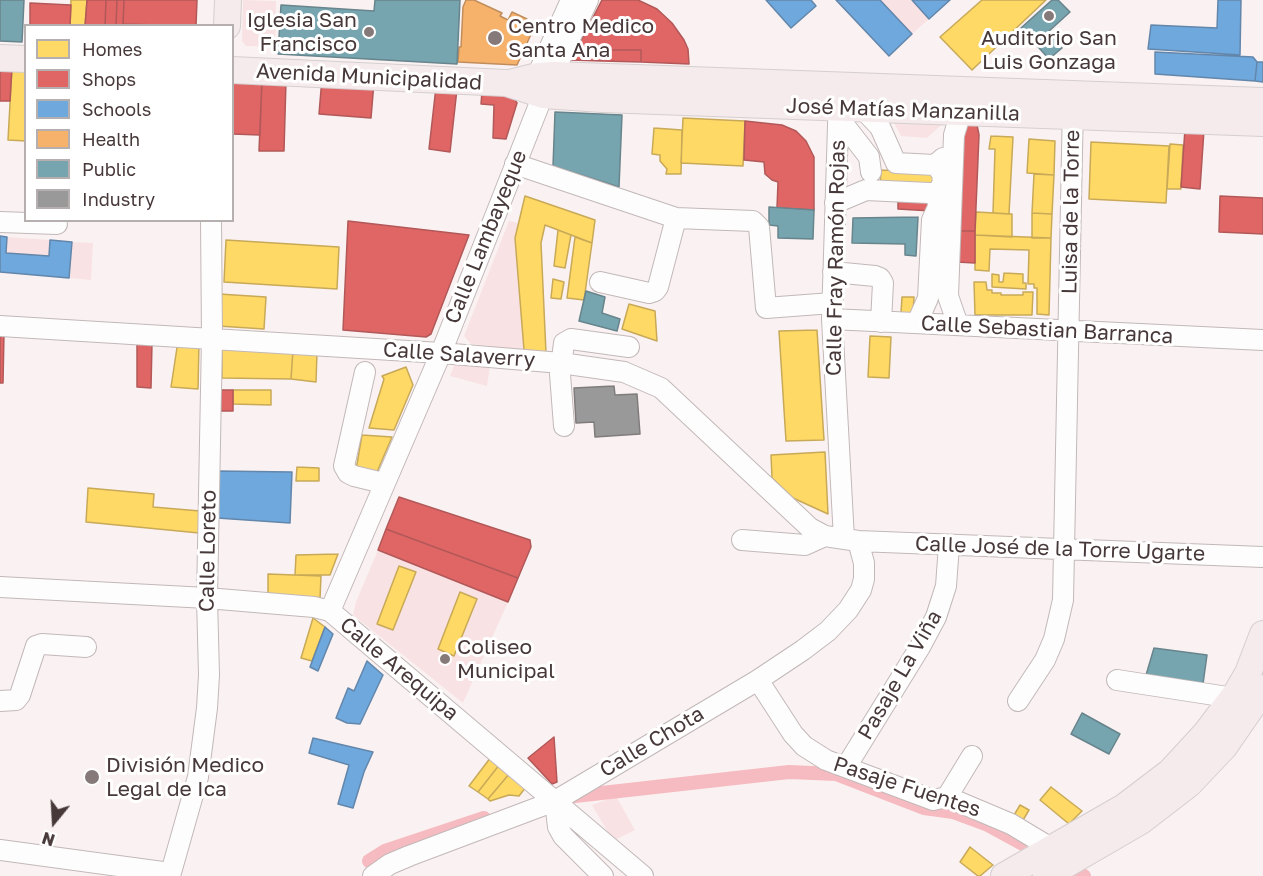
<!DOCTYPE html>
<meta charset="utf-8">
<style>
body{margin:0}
#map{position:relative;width:1263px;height:876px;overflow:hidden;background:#faf2f2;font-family:"Golos Text",sans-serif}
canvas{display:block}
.legend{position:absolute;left:24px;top:24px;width:210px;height:198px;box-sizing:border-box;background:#fff;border:2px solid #b5afb0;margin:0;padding:8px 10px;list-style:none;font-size:18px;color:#473839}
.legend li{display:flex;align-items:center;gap:12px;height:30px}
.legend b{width:30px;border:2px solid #b5afb0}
.north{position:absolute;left:24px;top:792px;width:60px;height:60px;-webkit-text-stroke:4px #fff;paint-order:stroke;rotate:198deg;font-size:16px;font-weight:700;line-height:24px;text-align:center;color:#473839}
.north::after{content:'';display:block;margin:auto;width:21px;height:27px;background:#473839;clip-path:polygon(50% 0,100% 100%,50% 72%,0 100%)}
</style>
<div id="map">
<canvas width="1263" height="876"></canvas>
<ul class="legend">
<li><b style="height:16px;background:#ffd966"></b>Homes</li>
<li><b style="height:16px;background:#e06666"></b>Shops</li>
<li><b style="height:16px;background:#6fa8dc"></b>Schools</li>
<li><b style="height:16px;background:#f6b26b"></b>Health</li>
<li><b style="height:16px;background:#76a5af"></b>Public</li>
<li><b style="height:16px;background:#999"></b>Industry</li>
</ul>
<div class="north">N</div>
</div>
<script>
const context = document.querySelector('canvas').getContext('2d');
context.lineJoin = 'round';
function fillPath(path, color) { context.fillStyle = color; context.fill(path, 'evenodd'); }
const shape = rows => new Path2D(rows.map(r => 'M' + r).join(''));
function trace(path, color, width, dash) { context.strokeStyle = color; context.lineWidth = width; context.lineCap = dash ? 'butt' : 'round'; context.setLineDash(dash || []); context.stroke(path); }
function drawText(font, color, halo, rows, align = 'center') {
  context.font = font + ' "Golos Text",sans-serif'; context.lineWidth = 6; context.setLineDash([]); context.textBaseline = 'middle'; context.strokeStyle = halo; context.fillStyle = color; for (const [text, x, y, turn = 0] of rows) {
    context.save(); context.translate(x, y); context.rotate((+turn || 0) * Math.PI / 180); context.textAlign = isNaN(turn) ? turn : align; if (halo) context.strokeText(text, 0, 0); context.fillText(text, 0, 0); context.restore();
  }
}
fillPath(shape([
 [243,0,276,1,275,47,246,46,242,41],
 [880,0,912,0,929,19,912,34],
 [891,117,948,119,927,138,901,136],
 [509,221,518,223,515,238,524,350,471,344,464,336],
 [7,237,50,240,49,256,6,253],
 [72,242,93,243,91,280,69,278],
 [456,360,491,360,487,386,450,376],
 [378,550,508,602,463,703,353,615,356,602],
 [616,796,635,830,613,841,592,805]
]), '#f9e2e3');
const homes = shape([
 [71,0,87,0,85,26,70,26,71,0],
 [982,0,1046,0,972,70,940,37,982,0],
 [12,67,26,67,26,141,8,140,12,67],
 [683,118,745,121,743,166,681,163,683,118],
 [654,128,682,130,681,174,666,174,667,169,660,161,660,155,652,154,654,128],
 [991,136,1013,137,1009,214,993,213,995,149,989,149,991,136],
 [1029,139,1055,141,1054,175,1027,173,1029,139],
 [1091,142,1169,146,1166,203,1089,199,1091,142],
 [1170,144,1183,145,1181,189,1167,189,1170,144],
 [881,170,940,172,940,189,880,187,881,170],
 [1034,174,1054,175,1052,214,1032,213,1034,174],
 [525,196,595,220,592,243,545,225,541,243,546,353,524,350,515,238,525,196],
 [976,212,1012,214,1012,237,975,235,976,212],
 [1032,213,1052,214,1051,238,1032,238,1032,213],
 [558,230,571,235,565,268,554,266,558,230],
 [975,235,1051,238,1049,315,1037,314,1037,288,1034,288,1034,284,1028,284,1029,250,990,249,989,271,975,270,975,235],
 [575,237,592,243,584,300,567,298,575,237],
 [226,240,339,247,337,289,224,282,226,240],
 [1004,273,1023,274,1023,283,1026,283,1026,289,992,287,992,274,999,275,999,282,1003,282,1004,273],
 [553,279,564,282,561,299,551,298,553,279],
 [974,282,986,282,987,290,992,290,992,293,1001,293,1001,295,1023,295,1023,292,1033,292,1032,315,975,315,974,282],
 [219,294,266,297,264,329,218,326,219,294],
 [902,297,914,297,913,314,901,313,902,297],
 [629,304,655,311,657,341,622,329,629,304],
 [817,330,824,440,786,441,779,331,817,330],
 [870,336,891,337,889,378,868,377,870,336],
 [178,341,199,342,198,389,171,387,178,341],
 [222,349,293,350,291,379,222,378,222,349],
 [293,350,317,352,316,382,291,379,293,350],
 [406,367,413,385,394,430,369,428,384,379,382,376,406,367],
 [233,390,271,390,271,405,233,404,233,390],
 [362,435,392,437,377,472,356,470,362,435],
 [825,452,828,514,793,498,772,478,771,455,825,452],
 [297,467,319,468,319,481,296,481,297,467],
 [88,488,154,494,153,507,200,511,199,533,86,522,88,488],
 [338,554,330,575,295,575,296,555,338,554],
 [399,566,416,572,393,630,377,624,399,566],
 [268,574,321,576,320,599,268,598,268,574],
 [460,592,477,599,454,656,438,649,460,592],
 [313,618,325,627,312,661,301,658,313,618],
 [491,757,500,764,478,792,469,786,491,757],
 [500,764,510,773,488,799,478,792,500,764],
 [510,773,526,787,519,796,509,795,490,801,488,799,510,773],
 [1051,787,1082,811,1069,824,1040,800,1051,787],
 [1020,805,1029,810,1019,827,1010,822,1020,805],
 [970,847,993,865,980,876,978,876,960,862,970,847]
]);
fillPath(homes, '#ffd966');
trace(homes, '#c8a958', 1.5);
const shops = shape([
 [87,0,106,0,105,26,85,26,87,0],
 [106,0,117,0,116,26,105,26,106,0],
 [117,0,124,0,123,26,116,26,117,0],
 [124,0,197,0,196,26,123,24,124,0],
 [602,0,638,0,657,9,672,23,684,40,688,49,689,64,641,62,641,50,603,50,602,61,571,60,602,0],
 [30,3,71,5,70,26,30,26,30,3],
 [603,50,641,50,641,62,602,61,603,50],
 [0,66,12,67,10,101,0,101,0,66],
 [232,78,262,79,260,135,232,134,232,78],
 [322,78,374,82,371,118,319,114,322,78],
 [262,79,286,81,284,151,259,151,262,79],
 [436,87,457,89,450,152,429,149,436,87],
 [482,92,511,94,517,103,506,139,493,138,494,105,481,104,482,92],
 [965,120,976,120,979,135,975,231,958,231,959,143,965,120],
 [745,121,782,125,796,131,806,141,814,157,814,210,777,208,778,182,772,180,765,174,764,162,744,160,745,121],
 [1185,129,1204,130,1200,189,1181,187,1185,129],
 [898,194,933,196,932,211,898,209,898,194],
 [1220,196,1263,198,1263,234,1219,232,1220,196],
 [348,221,469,235,431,334,426,337,343,330,348,221],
 [958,231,975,231,975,263,957,262,958,231],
 [0,333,4,333,3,383,0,383,0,333],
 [137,343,152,343,151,388,137,387,137,343],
 [221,390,233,390,233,411,221,411,221,390],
 [399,497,530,540,531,547,518,578,386,529,399,497],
 [386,529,518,578,508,602,378,550,386,529],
 [554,737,557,782,552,784,528,758,554,737]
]);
fillPath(shops, '#e06666');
trace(shops, '#b25858', 1.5);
const schools = shape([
 [766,0,811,0,816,6,791,28,766,0],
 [836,0,880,0,912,34,889,56,836,0],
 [912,0,950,0,929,19,912,0],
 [1218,0,1241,0,1240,55,1148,49,1151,25,1217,28,1218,0],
 [1155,52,1253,57,1257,62,1255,81,1155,74,1155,52],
 [1257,62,1263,62,1263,82,1255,81,1257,62],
 [0,236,7,237,6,253,49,256,50,240,72,242,69,278,0,272,0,236],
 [217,471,292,472,290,523,217,518,217,471],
 [325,627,333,634,318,671,310,667,325,627],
 [367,661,383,675,360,724,347,723,336,718,348,688,354,691,367,661],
 [313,738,373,752,364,772,353,808,338,804,349,765,309,753,313,738]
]);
fillPath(schools, '#6fa8dc');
trace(schools, '#6386ab', 1.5);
const health = shape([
 [466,0,474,0,502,13,500,16,508,20,512,12,527,19,524,25,533,30,517,65,458,62,459,47,461,47,463,7,466,0]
]);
fillPath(health, '#f6b26b');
trace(health, '#c28d5c', 1.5);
const public = shape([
 [0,0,24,0,22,42,0,41,0,0],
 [375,0,460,0,457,64,278,54,281,5,374,11,375,0],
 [1052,0,1058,0,1070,12,1048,32,1062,48,1049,59,1021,28,1052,0],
 [555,112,622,115,619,187,553,166,555,112],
 [769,207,814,210,813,239,778,238,778,226,769,225,769,207],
 [918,217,916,256,905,255,905,244,852,243,853,218,918,217],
 [586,291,605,297,602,313,620,319,617,331,579,321,586,291],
 [1154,648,1207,655,1202,691,1144,682,1154,648],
 [1082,713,1120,734,1109,754,1071,734,1082,713]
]);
fillPath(public, '#76a5af');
trace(public, '#68848c', 1.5);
const industry = shape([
 [614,386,615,395,637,394,640,434,595,437,594,422,576,423,574,388,614,386]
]);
fillPath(industry, '#999');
trace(industry, '#807c7c', 1.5);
trace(shape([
 [566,797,789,772,836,774,924,808,953,812,988,825,1045,856],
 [369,861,385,851,484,818],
 [1062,865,1084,876]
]), '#f6bbc0', 14);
const minor = shape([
 [540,86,537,76,571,0],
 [839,93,832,319,844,539],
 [862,108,880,127,896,163,935,165,943,158],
 [838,117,869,157,871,172],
 [515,164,676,218,753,221,759,227,766,308,832,303],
 [835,203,866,190,950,194],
 [0,222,57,224],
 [833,272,875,276,880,278,883,283,881,322],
 [600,282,649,293,655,291,658,287,676,218],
 [832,319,1263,340],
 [917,323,928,298,932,220,938,207,937,193,943,183,942,173,935,165],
 [958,325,948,296,954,135,961,112,965,112],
 [0,326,441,353,561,363,624,372,661,388,810,528,825,536,858,541,1263,557],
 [365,372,344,466,348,473,354,476,383,483],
 [564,426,560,374,564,343,571,339,629,347],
 [742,540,805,545,825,536],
 [0,587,207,598,314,607,330,611,643,876],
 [330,611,441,353,543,95,588,0],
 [758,680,793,734,804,746,826,760,933,800,947,797,1011,824,1051,848],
 [1117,680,1234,698],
 [0,701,16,700,20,695,36,646,42,644,86,647],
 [1018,701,1045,660,1054,639,1063,600,1073,103],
 [846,767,920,647,936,617,946,586,949,545],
 [947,797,972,756],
 [555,801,558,827,563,836,603,876],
 [0,850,170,873],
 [170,876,198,777,207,708,209,675,207,598,212,338,211,220],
 [373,876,390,864,409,856,555,801,758,680,803,650,828,631,848,610,861,590,864,579,864,563,858,541]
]);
const major = shape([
 [227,26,228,0],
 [0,58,26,59],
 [232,70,506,83,543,95,602,99,1263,123],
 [509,83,537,76,554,75,1263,101],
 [1004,876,1124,807,1170,772,1206,733,1237,692,1248,673,1263,634],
 [1046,876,1141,821,1189,784,1224,747,1253,705,1263,688]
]);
trace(minor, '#c2b8b8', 22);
trace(major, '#d5cfcf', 28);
trace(minor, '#fefdfd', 20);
trace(major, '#f5eaec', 26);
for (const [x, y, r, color] of [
 [1049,16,6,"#86797a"],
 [369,32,6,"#86797a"],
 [495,38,8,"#86797a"],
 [445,659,6,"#86797a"],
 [92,777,8,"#86797a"]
]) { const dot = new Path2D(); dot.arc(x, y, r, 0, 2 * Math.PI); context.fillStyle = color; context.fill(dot); trace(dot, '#fff', 2); }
drawText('21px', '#473839', '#fff', [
 ["Iglesia San",357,20,"right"],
 ["Francisco",357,44,"right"],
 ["Centro Medico",508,26],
 ["Santa Ana",508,50],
 ["Auditorio San",1049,38,"center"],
 ["Luis Gonzaga",1049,62,"center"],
 ["Coliseo",457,647],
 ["Municipal",457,671],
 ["División Medico",106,765],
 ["Legal de Ica",106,789]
], 'left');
drawText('21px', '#473839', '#fff', [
 ["Avenida Municipalidad",369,77,3],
 ["José Matías Manzanilla",903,110,2],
 ["Luisa de la Torre",1071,212,-89],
 ["Calle Lambayeque",486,237,-68],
 ["Calle Fray Ramón Rojas",836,258,-89],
 ["Calle Sebastian Barranca",1047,330,3],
 ["Calle Salaverry",459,355,4],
 ["Calle José de la Torre Ugarte",1060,549,2],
 ["Calle Loreto",208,551,-89],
 ["Calle Arequipa",399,669,40],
 ["Pasaje La Viña",900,675,-60],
 ["Calle Chota",652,742,-31],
 ["Pasaje Fuentes",907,787,18]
]);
</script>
